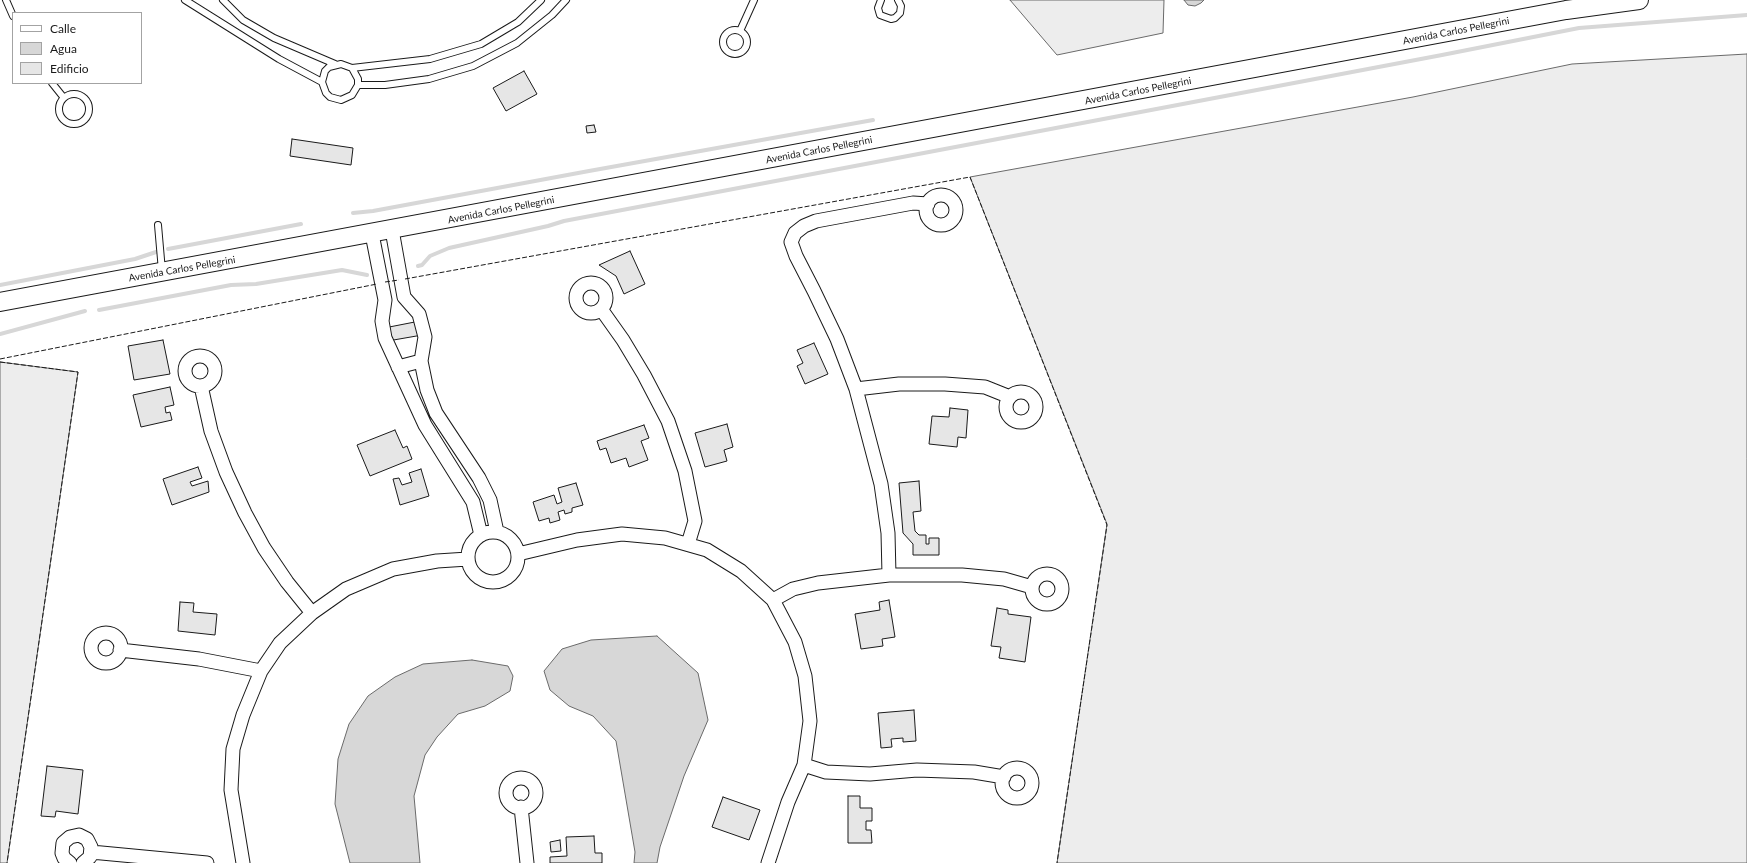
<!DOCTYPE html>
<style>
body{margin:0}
#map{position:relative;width:1747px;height:863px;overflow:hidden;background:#fff;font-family:Lato,sans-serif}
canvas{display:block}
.legend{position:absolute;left:12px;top:12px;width:130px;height:72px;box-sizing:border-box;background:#fff;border:1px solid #a3a3a3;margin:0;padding:5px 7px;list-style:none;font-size:12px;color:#1a1a1a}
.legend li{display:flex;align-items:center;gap:8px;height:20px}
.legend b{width:20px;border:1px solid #a3a3a3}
</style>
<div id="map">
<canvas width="1747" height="863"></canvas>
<ul class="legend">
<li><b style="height:5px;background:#fff"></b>Calle</li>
<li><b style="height:11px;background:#d7d7d7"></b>Agua</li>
<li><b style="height:11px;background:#e6e6e6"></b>Edificio</li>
</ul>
</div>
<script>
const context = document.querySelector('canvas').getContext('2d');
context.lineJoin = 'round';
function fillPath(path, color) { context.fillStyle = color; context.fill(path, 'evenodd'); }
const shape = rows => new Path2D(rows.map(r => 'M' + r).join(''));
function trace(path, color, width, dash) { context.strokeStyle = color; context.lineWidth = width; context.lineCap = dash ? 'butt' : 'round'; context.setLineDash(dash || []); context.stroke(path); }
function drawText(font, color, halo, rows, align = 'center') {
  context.font = font + ' Lato,sans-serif'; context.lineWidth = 3; context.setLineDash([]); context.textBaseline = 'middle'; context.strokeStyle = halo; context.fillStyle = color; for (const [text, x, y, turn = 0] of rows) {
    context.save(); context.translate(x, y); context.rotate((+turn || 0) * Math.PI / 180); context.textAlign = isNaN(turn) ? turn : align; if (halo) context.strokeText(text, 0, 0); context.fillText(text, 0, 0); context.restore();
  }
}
const built = shape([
 [1010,0,1164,0,1163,33,1057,55,1010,0],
 [1747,54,1747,863,1057,863,1107,524,970,177,1413,97,1572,64,1747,54],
 [0,362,78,372,7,863,0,863,0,362]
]);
fillPath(built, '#ededed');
trace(built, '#6a6a6a', 1);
const water = shape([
 [1184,0,1204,0,1201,3,1195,6,1188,5,1184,0],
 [657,636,698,673,708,720,684,776,660,847,657,863,634,863,635,852,616,741,593,716,569,706,550,690,544,671,562,649,591,640,657,636],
 [472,660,508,666,513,676,510,691,485,706,458,714,437,737,425,755,414,796,420,863,350,863,335,804,338,759,349,724,368,696,395,677,423,664,472,660]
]);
fillPath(water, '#d7d7d7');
trace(water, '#6a6a6a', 1);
trace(shape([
 [353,213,373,211,589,171,873,120],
 [168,249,301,224],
 [418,266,422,265,430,256,449,248,548,226,564,221,1442,55,1579,28,1747,15],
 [0,285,135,259,156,252],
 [99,310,231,285,256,284,342,270,367,275],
 [0,334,85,311]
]), '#d7d7d7', 4);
const building = shape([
 [524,71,537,94,506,111,493,88,524,71],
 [594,125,596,132,587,133,586,126,594,125],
 [292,139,353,148,351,165,290,156,292,139],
 [630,251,645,284,624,294,616,276,599,265,630,251],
 [425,320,428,334,382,342,379,329,425,320],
 [163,340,170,374,134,380,128,346,163,340],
 [814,343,828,374,805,384,797,366,803,363,797,350,814,343],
 [170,387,174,405,165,407,166,413,170,412,172,420,141,427,133,395,170,387],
 [950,408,968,410,966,438,958,437,957,447,929,444,932,416,949,417,950,408],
 [727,424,733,447,724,450,727,461,705,467,695,433,727,424],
 [644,425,649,438,641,441,648,460,629,467,626,458,611,463,606,448,600,450,597,441,644,425],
 [395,430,403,448,407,446,412,459,370,476,357,445,395,430],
 [198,467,202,478,190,482,192,486,208,481,209,492,172,505,163,479,198,467],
 [421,469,429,496,400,505,393,479,399,478,402,485,412,482,409,473,421,469],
 [919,481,921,511,913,512,915,531,919,535,926,535,926,544,929,544,929,538,939,538,939,555,913,555,913,544,903,533,899,483,919,481],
 [576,483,583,505,572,508,572,512,565,514,564,510,558,512,560,520,550,523,549,518,539,521,533,502,554,495,557,504,562,502,558,488,576,483],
 [889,600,895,637,882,639,883,646,861,649,855,614,880,610,879,602,889,600],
 [180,602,194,603,193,612,217,614,215,635,178,631,180,602],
 [997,608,1008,610,1008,614,1031,617,1025,662,999,658,1001,647,991,646,997,608],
 [914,710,916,741,903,742,903,738,891,739,892,747,881,748,878,713,914,710],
 [47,766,83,770,78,814,56,811,55,817,41,816,47,766],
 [848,796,860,796,860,808,872,808,872,821,866,821,866,830,871,830,872,843,848,843,848,796],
 [723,797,760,810,749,840,712,827,723,797],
 [594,836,595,853,602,853,602,863,550,863,550,857,567,856,566,837,594,836],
 [560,840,561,851,551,852,550,842,560,840]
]);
fillPath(building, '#e6e6e6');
trace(building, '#1a1a1a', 1);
const service = shape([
 [6,0,13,16],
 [185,0,279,59,322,82,326,93,330,97,341,100,352,95,358,85,358,79,352,68,341,64,329,67,325,71,322,82],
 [223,0,243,20,274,38,335,64],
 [881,0,878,8,880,15,891,19,895,18,900,13,901,6,898,0],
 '723 42a12 12 0 1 1 24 0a12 12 0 1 1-24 0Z',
 [740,31,754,0],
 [352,68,430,59,481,44,518,22,541,0],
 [52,83,64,98],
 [358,85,385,85,429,79,473,66,517,43,552,15,566,0],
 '59 109a15 15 0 1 1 30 0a15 15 0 1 1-30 0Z',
 [158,225,162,271]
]);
const minor = shape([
 '926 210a15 15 0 1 1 30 0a15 15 0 1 1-30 0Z',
 [392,230,404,297,419,314,425,337,421,361,427,390,436,413,479,478,490,500,497,532],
 [372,234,385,300,382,321,385,338,425,425,473,502,481,535],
 '576 298a15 15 0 1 1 30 0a15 15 0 1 1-30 0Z',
 [601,309,623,340,644,375,668,421,685,471,695,521,688,544],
 '185 371a15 15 0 1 1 30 0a15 15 0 1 1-30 0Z',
 [398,367,421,361],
 [201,386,211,431,226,472,245,513,264,548,287,582,312,613],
 [856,389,899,384,945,384,985,387,1010,397],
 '1006 407a15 15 0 1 1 30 0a15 15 0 1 1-30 0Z',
 '468 557a25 25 0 1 1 50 0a25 25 0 1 1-50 0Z',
 [518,554,577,540,622,534,665,538,707,550,741,571,773,600,795,642,805,676,810,721,804,765,788,802,768,863],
 '1032 589a15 15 0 1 1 30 0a15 15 0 1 1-30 0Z',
 [889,575,888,533,881,484,856,389,837,339,814,291,796,256,791,242,795,233,804,226,816,221,913,203,928,204],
 [773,600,793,589,818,583,889,575,962,575,1004,579,1032,587],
 '91 648a15 15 0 1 1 30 0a15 15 0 1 1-30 0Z',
 [120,650,199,659,261,671],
 [804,765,826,772,870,774,917,770,974,772,1004,777],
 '1002 783a15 15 0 1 1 30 0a15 15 0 1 1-30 0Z',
 '506 793a15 15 0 1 1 30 0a15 15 0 1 1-30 0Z',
 [521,807,527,863],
 [91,852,207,863],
 [70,863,64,858,62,853,63,843,70,837,79,835,87,839,91,847,90,857,83,863],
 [243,863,231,790,233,749,243,715,261,671,280,643,312,613,346,589,393,569,437,561,468,559]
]);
const secondary = shape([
 [0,302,1566,10,1639,0]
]);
trace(service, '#1a1a1a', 8);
trace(minor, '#1a1a1a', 15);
trace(secondary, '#1a1a1a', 20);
trace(service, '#fff', 6);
trace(minor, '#fff', 13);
trace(secondary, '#fff', 18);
trace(shape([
 [405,279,970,177,1107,525,1057,863],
 [385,282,399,280],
 [0,359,377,284],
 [0,362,78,372,7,863]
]), '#1a1a1a', 1, [5, 2]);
drawText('10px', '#1a1a1a', '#fff', [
 ["Avenida Carlos Pellegrini",1456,31,-11],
 ["Avenida Carlos Pellegrini",1138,91,-11],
 ["Avenida Carlos Pellegrini",819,150,-11],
 ["Avenida Carlos Pellegrini",501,210,-11],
 ["Avenida Carlos Pellegrini",182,269,-10]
]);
</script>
